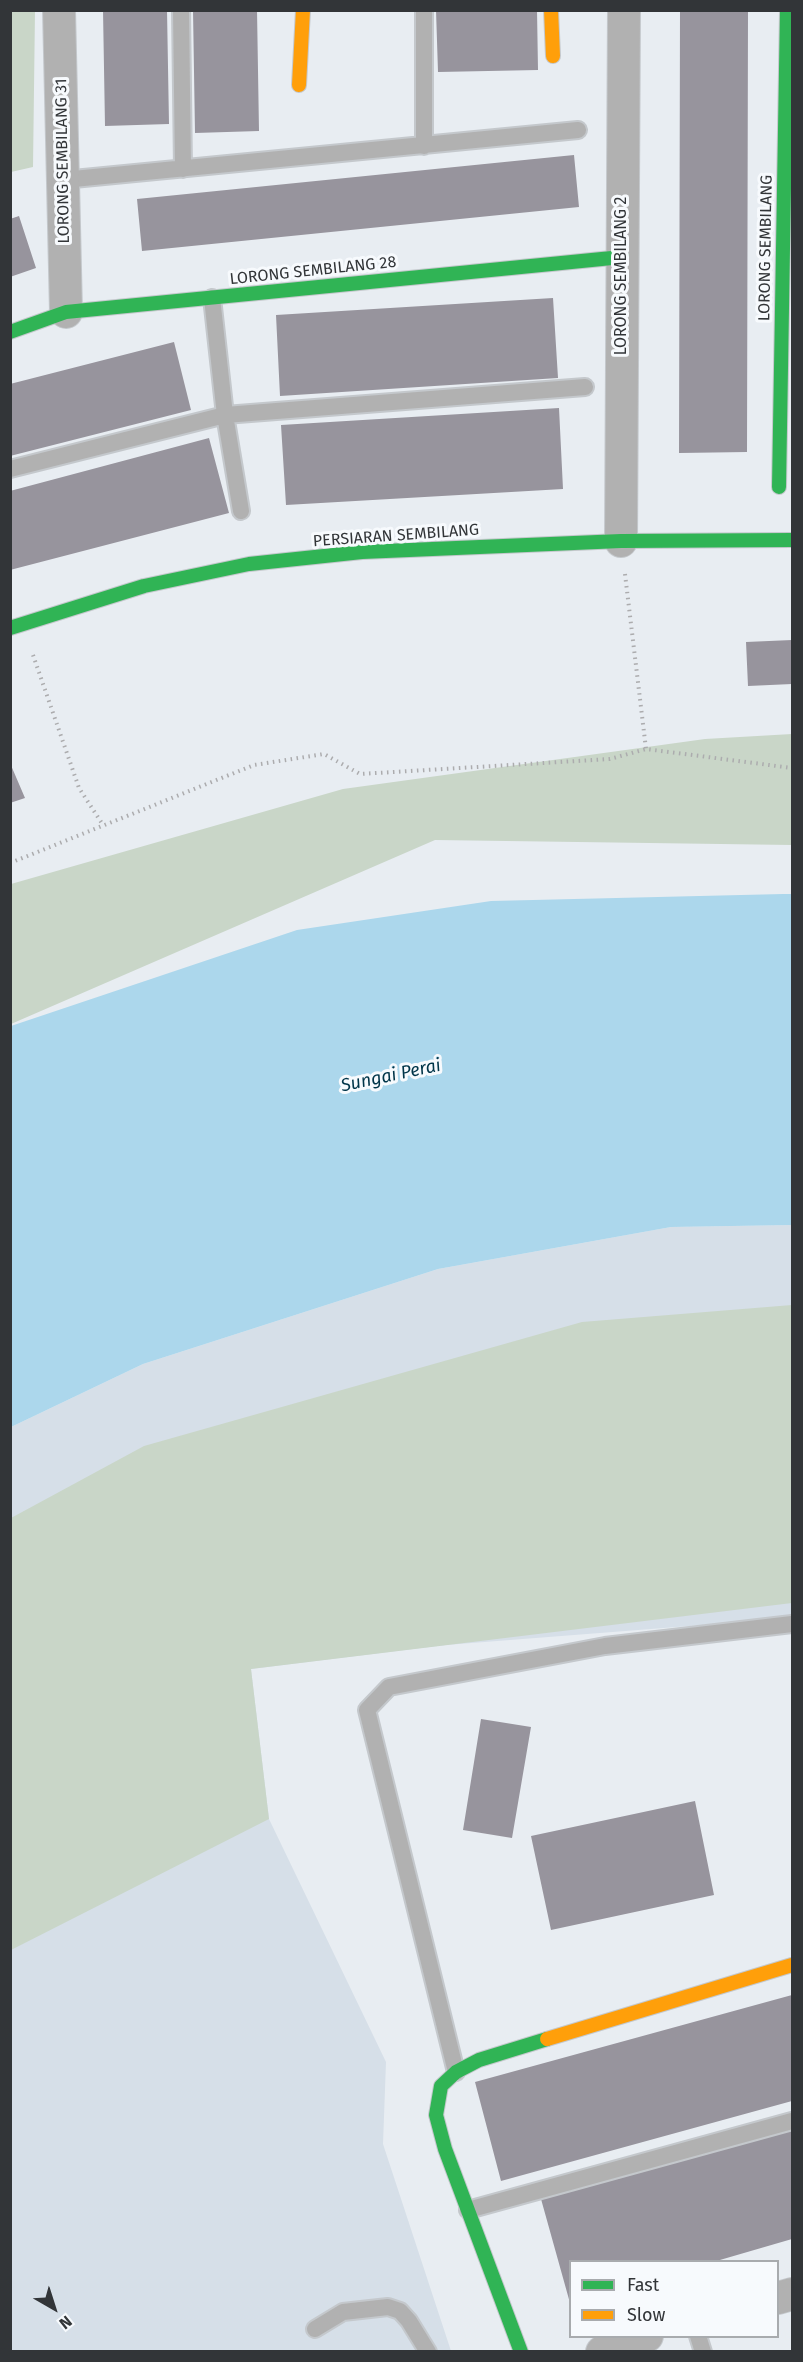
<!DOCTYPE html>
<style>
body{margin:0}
#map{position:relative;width:803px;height:2362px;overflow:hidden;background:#e8edf2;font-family:"Fira Sans",sans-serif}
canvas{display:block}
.frame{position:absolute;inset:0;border:12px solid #323538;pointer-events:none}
.legend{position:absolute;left:569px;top:2260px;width:210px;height:78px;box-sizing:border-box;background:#f7fafd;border:2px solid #a8abae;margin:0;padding:8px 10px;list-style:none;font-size:18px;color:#323538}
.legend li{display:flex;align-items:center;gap:12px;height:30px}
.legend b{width:30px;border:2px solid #a8abae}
.north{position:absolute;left:24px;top:2278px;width:60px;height:60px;-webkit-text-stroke:4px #f7fafd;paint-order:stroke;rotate:141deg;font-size:16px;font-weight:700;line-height:24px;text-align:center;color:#323538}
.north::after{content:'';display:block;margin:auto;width:21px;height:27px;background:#323538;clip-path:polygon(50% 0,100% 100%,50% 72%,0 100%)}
</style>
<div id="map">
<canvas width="803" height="2362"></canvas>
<div class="frame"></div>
<ul class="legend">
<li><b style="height:8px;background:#30b455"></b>Fast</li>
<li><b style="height:8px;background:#ff9f0a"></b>Slow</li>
</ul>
<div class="north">N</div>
</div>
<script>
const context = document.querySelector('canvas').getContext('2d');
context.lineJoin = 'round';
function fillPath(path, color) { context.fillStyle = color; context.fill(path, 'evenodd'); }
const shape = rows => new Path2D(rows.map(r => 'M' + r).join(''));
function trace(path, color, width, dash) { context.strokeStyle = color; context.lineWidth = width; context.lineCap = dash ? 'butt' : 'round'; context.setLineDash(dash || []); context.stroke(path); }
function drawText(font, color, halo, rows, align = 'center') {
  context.font = font + ' "Fira Sans",sans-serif'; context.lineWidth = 6; context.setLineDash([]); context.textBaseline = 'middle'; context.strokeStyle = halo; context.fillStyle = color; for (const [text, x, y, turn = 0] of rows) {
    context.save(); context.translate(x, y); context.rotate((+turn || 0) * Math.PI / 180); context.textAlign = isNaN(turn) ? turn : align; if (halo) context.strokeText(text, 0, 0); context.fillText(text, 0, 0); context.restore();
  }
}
fillPath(shape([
 [792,1225,792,1618,446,1645,251,1669,269,1819,386,2062,383,2144,451,2351,11,2352,11,1427,143,1364,438,1269,671,1227]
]), '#d6dfe8');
fillPath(shape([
 [11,10,35,11,33,167,11,172],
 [792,734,792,845,435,840,11,1024,11,884,343,789,705,739],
 [792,1305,792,1603,251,1669,269,1819,11,1950,11,1518,144,1446,582,1322]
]), '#c9d6c8');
fillPath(shape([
 [783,894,792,894,792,1225,671,1227,438,1269,143,1364,11,1427,11,1026,297,930,491,901]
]), '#acd7ec');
fillPath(shape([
 [103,10,167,10,169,124,105,126],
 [193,10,257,10,259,131,195,133],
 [436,10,537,10,538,70,438,72],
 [680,10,748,10,747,452,679,453],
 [574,155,579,207,142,251,137,199],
 [19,216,36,268,10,277,10,219],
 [553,298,558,378,280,396,276,315],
 [174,342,191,410,10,456,10,384],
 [559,408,563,489,286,505,281,425],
 [209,438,229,513,10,570,10,491],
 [792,640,792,684,748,686,746,642],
 [10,763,25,798,10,803],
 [481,1719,531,1727,512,1838,463,1830],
 [695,1801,714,1895,551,1930,531,1836],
 [792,1995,792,2101,501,2181,475,2082],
 [792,2128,792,2239,713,2262,570,2262,570,2303,541,2199]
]), '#97949d');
const lane = shape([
 [181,10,183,169],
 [424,146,424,10],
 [63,180,578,130],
 [212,298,225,415,241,511],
 [10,469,225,415,585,387],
 [456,2072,367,1710,389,1687,605,1646,792,1624],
 [468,2210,792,2121],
 [315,2329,343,2312,388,2307,400,2311,409,2321,428,2352],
 [698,2336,703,2352]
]);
const street = shape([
 [59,10,66,312],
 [621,541,624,10],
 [778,2298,792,2294],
 [602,2352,647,2336]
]);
const fast = shape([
 [10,332,66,312,622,257],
 [779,487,787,10],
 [10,628,144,586,249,564,362,552,621,541,792,540],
 [521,2352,445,2149,436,2115,441,2086,456,2072,479,2060,547,2039]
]);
const slow = shape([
 [551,10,553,56],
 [299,85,303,10],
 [547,2039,792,1965]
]);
trace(lane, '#c4c8cc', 20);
trace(street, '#c4c8cc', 34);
trace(fast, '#c4c8cc', 16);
trace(slow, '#c4c8cc', 16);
trace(shape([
 [625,574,646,749],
 [33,655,79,788,103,825],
 [10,863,254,765,324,754,360,774,610,759,646,749,792,768]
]), '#acacae', 4, [1.5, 4.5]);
trace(lane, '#b1b1b1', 16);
trace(street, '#b1b1b1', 32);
trace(fast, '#30b455', 14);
trace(slow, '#ff9f0a', 14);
drawText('16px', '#323538', '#f7fafd', [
 ["LORONG SEMBILANG 31",63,161,-91],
 ["LORONG SEMBILANG",766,248,-89],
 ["LORONG SEMBILANG 28",313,271,-6],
 ["LORONG SEMBILANG 2",622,276,-90],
 ["PERSIARAN SEMBILANG",396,536,-4]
]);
drawText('italic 18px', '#003549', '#f7fafd', [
 ["Sungai Perai",391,1076,-12]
]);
</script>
